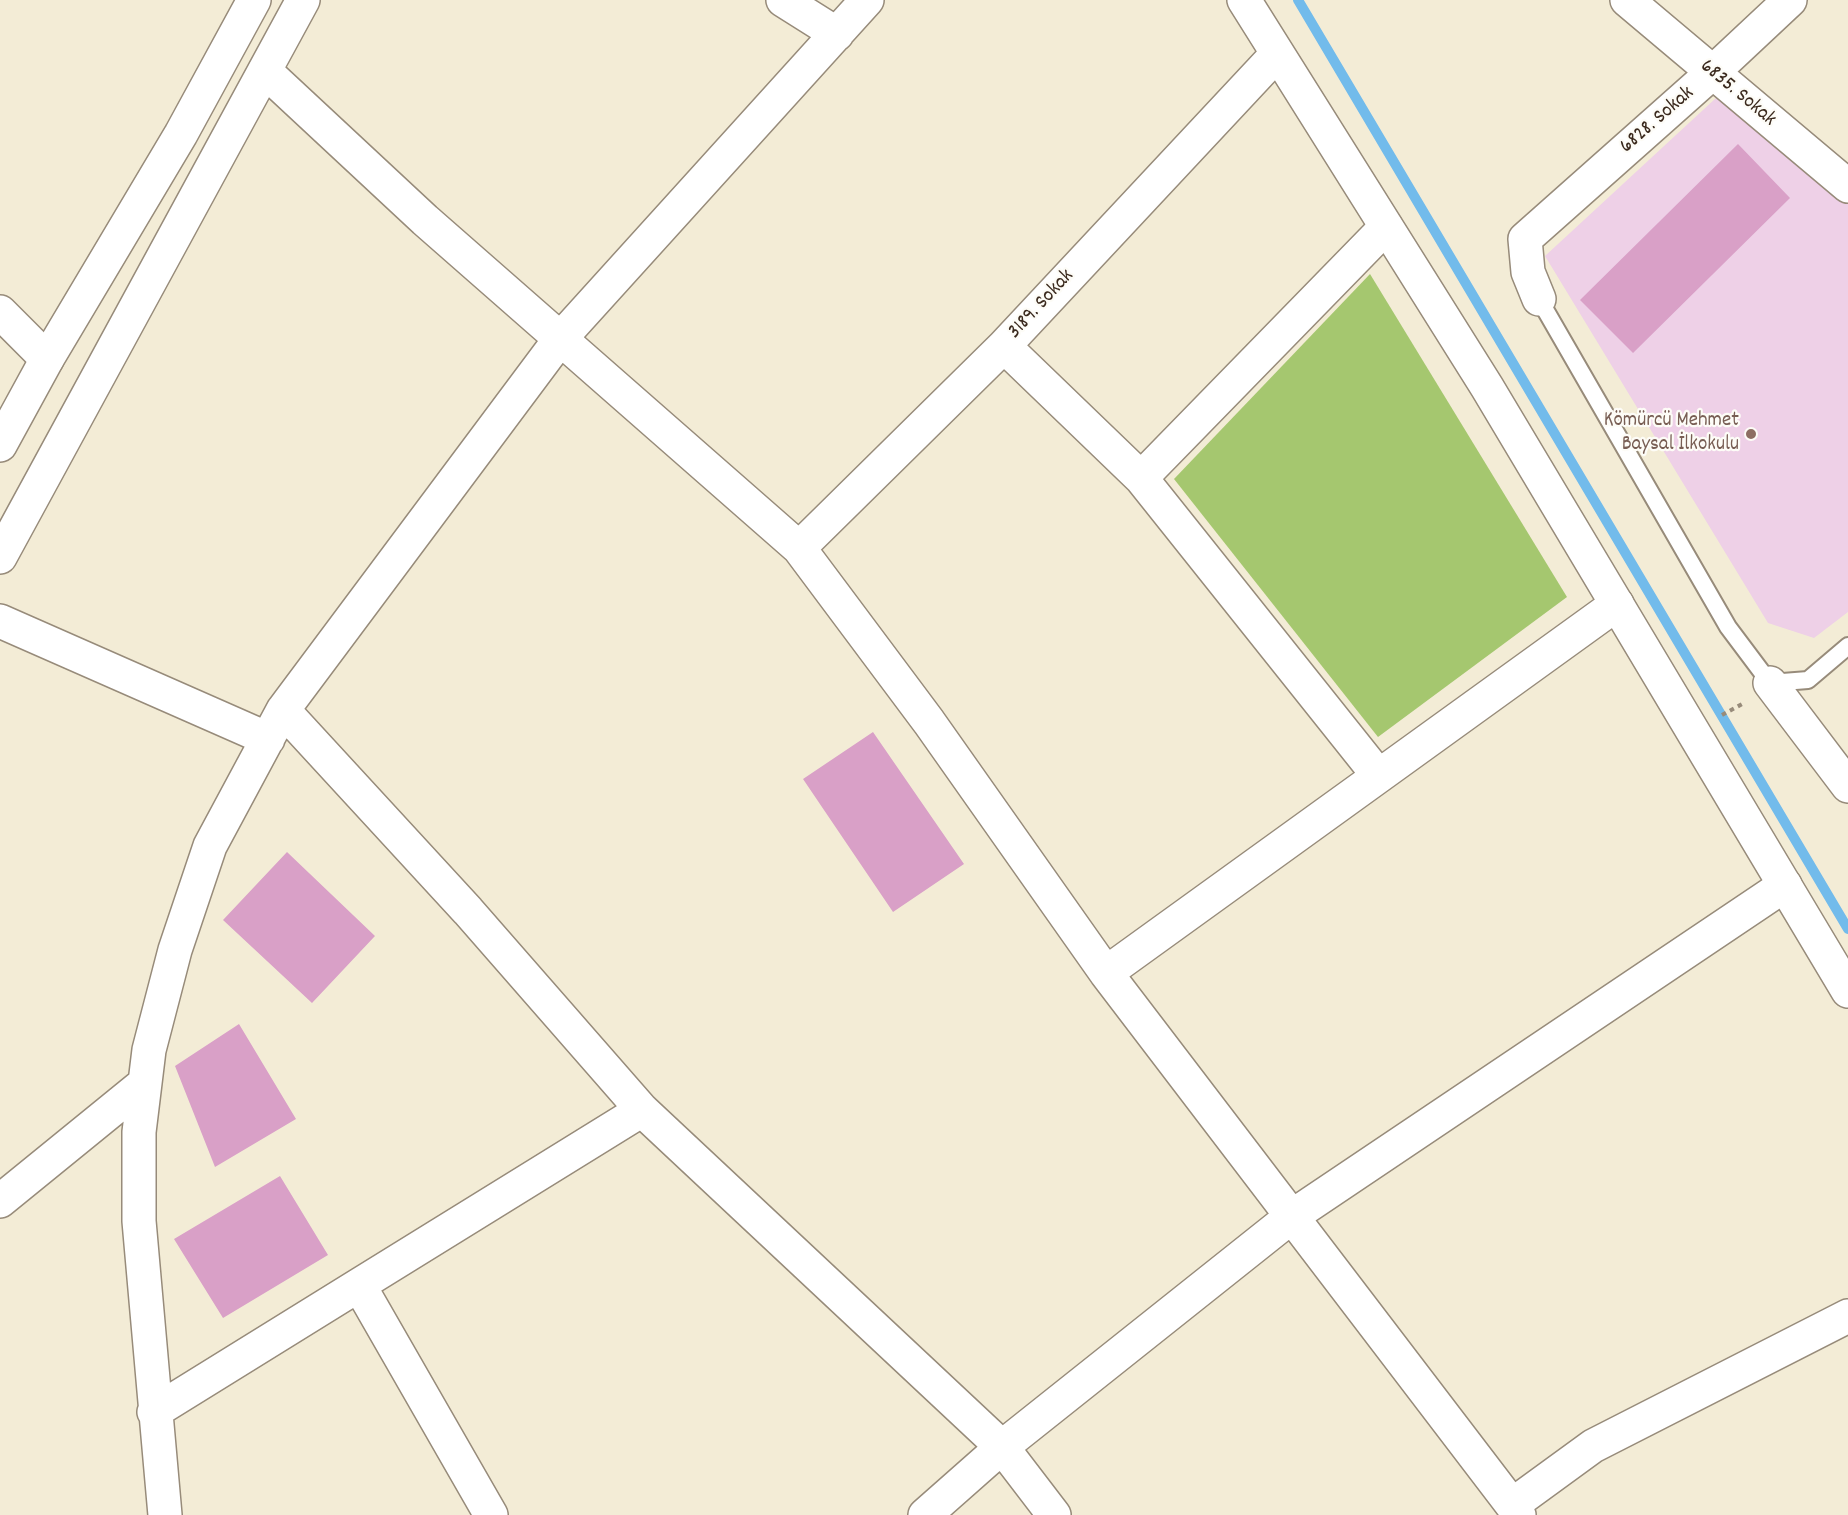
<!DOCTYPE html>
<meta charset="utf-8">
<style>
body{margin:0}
canvas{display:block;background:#f3ecd6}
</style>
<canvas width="1848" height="1515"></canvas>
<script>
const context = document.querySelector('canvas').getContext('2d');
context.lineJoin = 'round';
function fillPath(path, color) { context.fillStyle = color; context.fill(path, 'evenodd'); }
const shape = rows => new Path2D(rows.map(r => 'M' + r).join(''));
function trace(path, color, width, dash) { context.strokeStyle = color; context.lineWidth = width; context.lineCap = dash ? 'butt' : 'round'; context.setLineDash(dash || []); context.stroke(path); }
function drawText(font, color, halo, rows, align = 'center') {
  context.font = font + ' Dekko,sans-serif'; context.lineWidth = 4.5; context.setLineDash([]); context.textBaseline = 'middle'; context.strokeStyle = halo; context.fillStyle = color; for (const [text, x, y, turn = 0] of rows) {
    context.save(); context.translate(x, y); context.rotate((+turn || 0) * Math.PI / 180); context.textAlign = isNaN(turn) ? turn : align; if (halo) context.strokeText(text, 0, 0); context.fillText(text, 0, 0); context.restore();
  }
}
fillPath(shape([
 [1716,98,1848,199,1848,612,1814,638,1768,623,1545,256]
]), '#eed0e7');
fillPath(shape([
 [1370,274,1567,597,1378,737,1174,479]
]), '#a5c76f');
trace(shape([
 [1298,0,1848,929]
]), '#72bbeb', 10);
fillPath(shape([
 [1738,144,1790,198,1633,353,1580,300],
 [873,732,964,864,893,912,803,779],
 [287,852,375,936,312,1003,223,920],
 [239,1024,296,1119,215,1167,175,1066],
 [280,1176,328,1255,223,1318,174,1239]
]), '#d9a0c7');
const lane = shape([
 [1539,299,1728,627,1770,683,1808,680,1848,646]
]);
const street = shape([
 [783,0,837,34],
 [1627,0,1848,186],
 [265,71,425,220,799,548,929,722,1106,973,1512,1505],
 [1539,299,1528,272,1525,239,1712,73,1790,0],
 [0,312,47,359],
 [1004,346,1141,478,1378,775],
 [1141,478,1386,227],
 [799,548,1004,346,1277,54],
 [0,621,268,739],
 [1770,683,1848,786],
 [283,710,468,911,642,1110,1002,1447,1054,1515],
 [1106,973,1617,604],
 [0,1201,145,1083],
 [359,1285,642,1110],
 [154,1412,359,1285,491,1515],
 [165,1515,139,1221,139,1132,149,1050,175,950,210,846,283,710,560,339,867,0],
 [925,1515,1002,1447,1291,1217,1785,885],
 [1519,1515,1512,1505,1593,1446,1848,1316]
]);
const secondary = shape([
 [1244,0,1487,387,1848,991],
 [0,445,47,359,181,134,254,0],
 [0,557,303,0]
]);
trace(lane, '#978b7a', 20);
trace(street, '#978b7a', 36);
trace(secondary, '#978b7a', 36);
trace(shape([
 [1722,715,1744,703]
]), '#978b7a', 4, [4.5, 4.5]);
trace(lane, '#fff', 16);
trace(street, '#fff', 33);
trace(secondary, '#fff', 33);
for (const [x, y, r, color] of [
 [1751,434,6,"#8d6e63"]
]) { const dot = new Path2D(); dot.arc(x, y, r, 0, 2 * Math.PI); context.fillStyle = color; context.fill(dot); trace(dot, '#fdfcf7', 2); }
drawText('21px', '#3b2a1e', '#fdfcf7', [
 ["6835. Sokak",1737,94,40],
 ["6828. Sokak",1658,121,-41],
 ["3189. Sokak",1042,305,-47]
]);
drawText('21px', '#785e54', '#fdfcf7', [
 ["Kömürcü Mehmet",1739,422],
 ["Baysal İlkokulu",1739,446]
], 'right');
</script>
